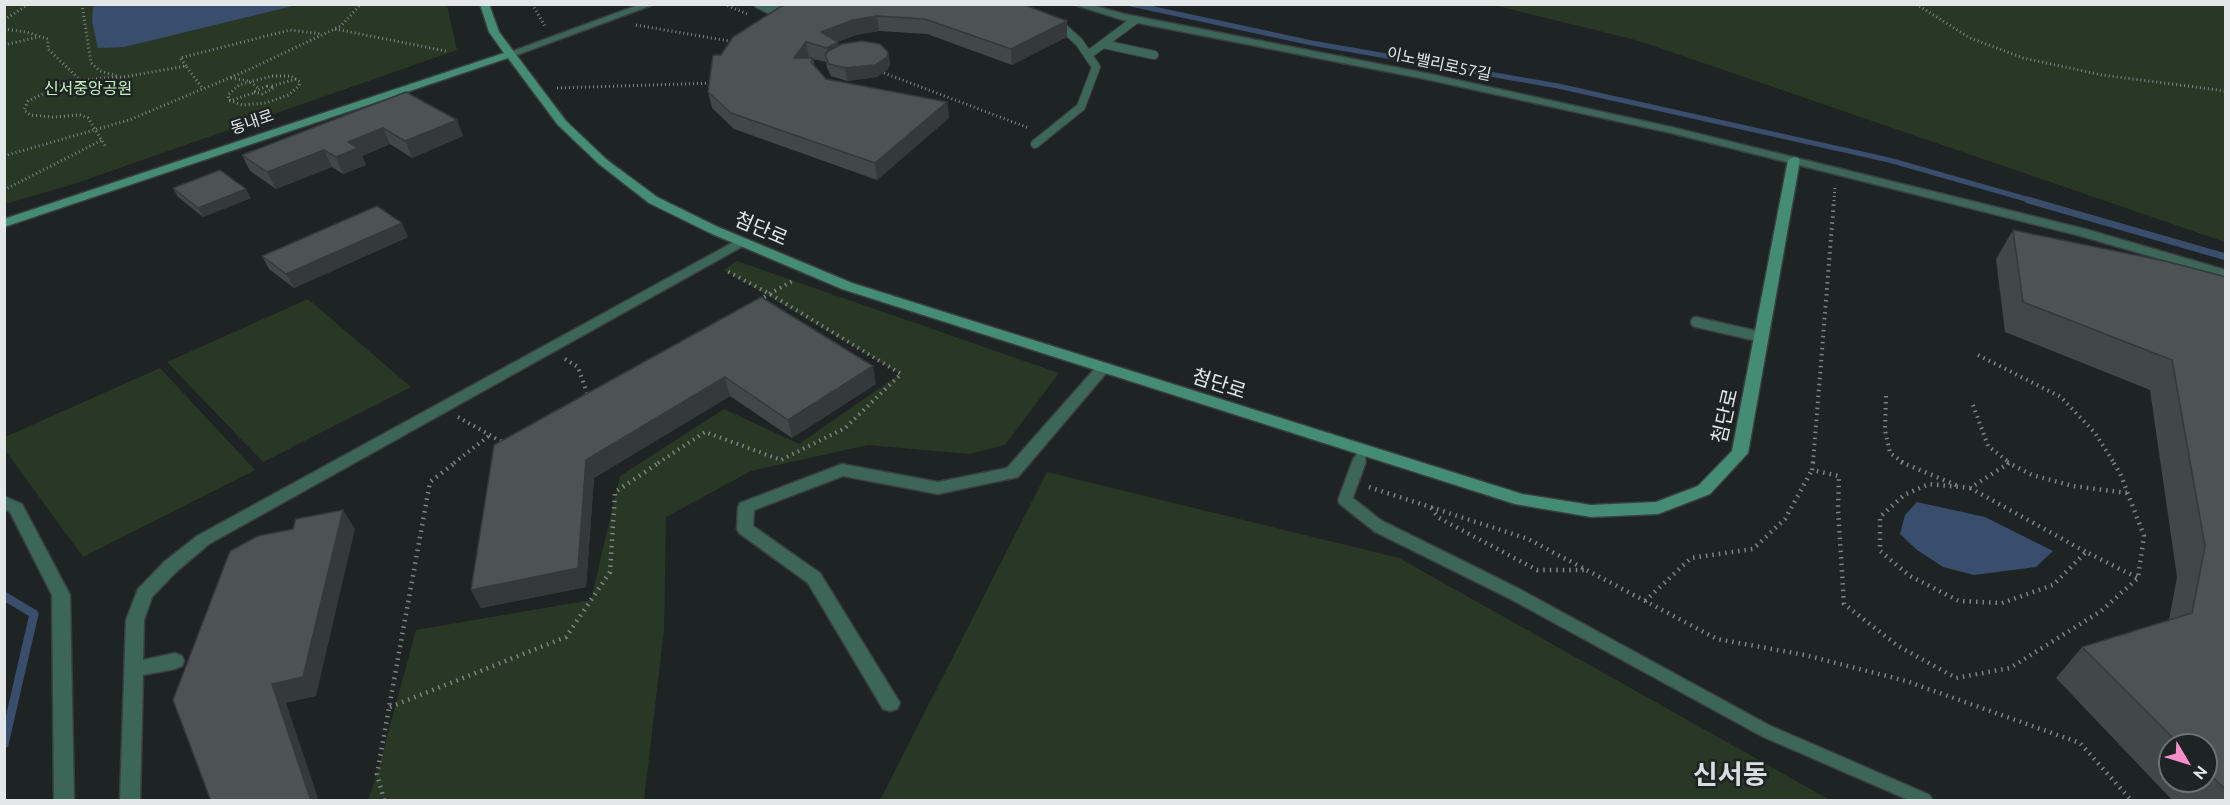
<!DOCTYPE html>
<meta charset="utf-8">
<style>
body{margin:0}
#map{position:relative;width:2230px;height:805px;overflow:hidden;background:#1e2324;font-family:Ubuntu,sans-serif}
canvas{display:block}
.frame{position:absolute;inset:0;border:6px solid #e3e7e7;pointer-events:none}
.north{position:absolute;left:2158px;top:733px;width:60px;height:60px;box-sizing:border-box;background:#1e2324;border:2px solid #6d7172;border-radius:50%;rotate:128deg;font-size:16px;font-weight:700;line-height:24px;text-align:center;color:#e3e7e7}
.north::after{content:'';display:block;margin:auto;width:21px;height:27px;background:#f98fc9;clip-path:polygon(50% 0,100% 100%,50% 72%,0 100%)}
</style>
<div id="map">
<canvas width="2230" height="805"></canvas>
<div class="frame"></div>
<div class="north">N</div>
</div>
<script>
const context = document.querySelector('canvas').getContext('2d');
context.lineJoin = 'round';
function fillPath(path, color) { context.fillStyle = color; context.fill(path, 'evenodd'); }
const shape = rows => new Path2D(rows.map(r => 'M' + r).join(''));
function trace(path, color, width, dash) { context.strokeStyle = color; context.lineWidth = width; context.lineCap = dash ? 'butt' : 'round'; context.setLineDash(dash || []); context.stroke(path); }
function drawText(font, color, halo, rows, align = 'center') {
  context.font = font + ' Ubuntu,"Noto Sans KR",sans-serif'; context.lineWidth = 5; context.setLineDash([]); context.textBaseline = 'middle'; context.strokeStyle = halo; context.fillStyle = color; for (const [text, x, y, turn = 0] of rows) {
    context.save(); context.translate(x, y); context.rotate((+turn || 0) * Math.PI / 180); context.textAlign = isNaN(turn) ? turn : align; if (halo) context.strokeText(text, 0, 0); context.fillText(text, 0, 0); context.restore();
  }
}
fillPath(shape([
 [5,5,447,5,457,50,74,184,5,204],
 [1494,5,2225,5,2225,242,1639,41],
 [737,261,1059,373,1005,445,969,454,868,445,751,471,666,517,664,630,644,800,368,800,377,774,416,630,591,600,620,476,724,409,799,444,900,374,724,270],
 [308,299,411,387,263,462,167,362],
 [160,368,255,470,83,557,5,450,5,437],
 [1047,472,1399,558,1830,800,880,800]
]), '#283825');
fillPath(shape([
 [96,5,96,4,297,5,124,47,98,48,92,22,93,7],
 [1917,502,1985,517,2053,551,2036,567,1974,575,1943,567,1917,550,1900,534,1905,515]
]), '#394d6c');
trace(shape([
 [1131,4,1312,43,1558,86,1889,160,2033,201]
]), '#394d6c', 5);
trace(shape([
 [2028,200,2226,257]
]), '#394d6c', 7);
trace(shape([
 [4,596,34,614,4,744]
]), '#394d6c', 9);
const laneFar2 = shape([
 [758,4,768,9,789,4],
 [1103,44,1154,55],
 [1088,55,1135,20],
 [1035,144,1081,107,1096,67,1079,42,1057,22]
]);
const laneFar1 = shape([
 [1696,322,1761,337],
 [1358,463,1363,451]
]);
const lane = shape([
 [1359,462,1345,500,1378,526,1515,594,1766,731,1925,800]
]);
const street = shape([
 [641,4,655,4,514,56,505,54,641,4],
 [1072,4,1088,4,1124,14,1430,74,1671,127,2085,229,2226,270,2226,278,2077,235,1671,133,1430,80,1123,20,1072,4],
 [741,238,747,242,745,245,209,544,176,572,152,597,144,620,143,660,175,653,182,656,184,661,182,666,175,669,143,675,140,800,120,800,126,620,138,589,164,562,197,536,741,238],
 [1103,363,1110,368,1108,371,1018,477,938,494,843,476,754,510,753,526,820,573,900,703,897,709,890,711,883,709,808,583,739,533,737,529,738,507,740,503,842,464,938,482,1007,468,1098,365,1103,363],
 [4,496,22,504,70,595,74,800,54,800,52,595,10,512,4,509,4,496]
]);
const secondary = shape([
 [480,4,489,4,499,32,566,121,607,160,657,197,718,227,852,283,1522,494,1591,505,1656,502,1698,486,1732,451,1788,160,1794,157,1798,158,1800,160,1748,453,1710,494,1658,514,1591,517,1515,504,842,289,710,233,649,203,599,164,558,125,508,58,4,227,4,219,504,53,489,32,480,4]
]);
trace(laneFar2, '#3a3e3f', 10);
trace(laneFar1, '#3a3e3f', 13);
trace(lane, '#3a3e3f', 16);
trace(street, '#3a3e3f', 3);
trace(secondary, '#3a3e3f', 3);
trace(shape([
 [82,4,91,63,100,71,117,76],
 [532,4,546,28],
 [724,4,747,14],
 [1916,4,1970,38,2023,58,2102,75,2226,91],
 [4,6,7,4],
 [4,20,29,4],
 [636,25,735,42],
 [4,29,26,32,48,39,48,49,80,80,124,77,186,66,203,89],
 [335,29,446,51],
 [4,45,39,37],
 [186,66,180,58,290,30,322,34],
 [884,73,1029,128],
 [272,76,291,76,300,82,299,86,288,95,266,103,242,105,229,100,228,95,239,85,272,76],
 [231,78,249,81,258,88],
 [80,80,64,84,28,101,24,110,30,115,53,117,80,115,88,118,106,147],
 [267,86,274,88,262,94,253,92,267,86],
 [272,86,296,79],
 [557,88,714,83],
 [229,101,254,93],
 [4,156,129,120,248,70,341,26,361,4],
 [4,190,102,140],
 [1834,201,1835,185]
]), '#7f8484', 3, [1, 3]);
trace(shape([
 [759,300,794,280],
 [1978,355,2061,397,2095,433,2114,463],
 [565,359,578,367,588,396],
 [1886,396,1885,430,1890,453,1904,463],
 [1973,405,1988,446,2010,463],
 [458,417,504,443],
 [454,463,490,435],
 [658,463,705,432,781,460,845,428,901,374,770,294,725,270],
 [1813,463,1834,200]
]), '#7f8484', 4, [1.5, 4.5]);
trace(shape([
 [1813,462,1812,470,1839,476,1838,509,1844,604,1898,646,1956,678,2010,668,2101,611,2138,578,2144,536,2120,473,2113,462],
 [1901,462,1958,486],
 [2007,462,2032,475,2073,486,2127,493],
 [2009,463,1970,488,1929,484,1904,495,1880,517,1880,551,1910,576,1959,601,2002,603,2053,585,2086,552,2138,578],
 [1369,487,1528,539,1717,639,1805,655,1906,681,2080,743,2131,800],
 [1970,488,2086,552],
 [1431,508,1439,518,1537,570,1586,570],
 [1645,601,1691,558,1753,549,1785,519,1812,470],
 [390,707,566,637,610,572,615,492,660,462],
 [384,800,377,774,430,482,456,462]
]), '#7f8484', 4.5, [1.5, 5]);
trace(laneFar2, '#3c6658', 8);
trace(laneFar1, '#3c6658', 10);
trace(lane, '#3c6658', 13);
fillPath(street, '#3c6658');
fillPath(secondary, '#458c75');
fillPath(shape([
 [780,7,1067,21,1067,37,1012,65,927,34,879,31,856,35,837,42,838,46,888,52,890,64,888,69,877,77,847,81,831,76,827,68,826,62,813,59,815,66,826,79,947,102,949,118,877,180,734,129,712,108,708,92,721,55],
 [406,92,457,120,463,136,412,158,390,144,362,156,366,165,343,174,332,167,276,189,250,171,242,155],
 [173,188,251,198,203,217,178,197],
 [2013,230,2226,277,2226,801,2173,801,2056,678,2082,647,2169,620,2177,577,2150,390,2005,332,1996,259],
 [2170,745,2206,745,2206,781,2170,781],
 [408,237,294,288,269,269,262,256],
 [761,297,876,384,792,438,730,396,594,478,586,587,481,608,471,590]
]), '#424748');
fillPath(shape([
 [877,16,879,31,856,35,823,47,821,32,853,20],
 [1067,21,1067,37,1012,65,1011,49],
 [806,42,809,58,797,73,794,58],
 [838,42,840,57,830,63,827,48],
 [888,52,890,64,888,69,877,77,847,81,845,68],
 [947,102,949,118,877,180,875,163],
 [457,120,463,136,412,158,405,141],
 [383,128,390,144,362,156,366,165,343,174,336,157,348,142],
 [324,150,332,167,276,189,267,172],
 [246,189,251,198,203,217,198,208],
 [402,223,408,237,294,288,286,274],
 [873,366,876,384,792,438,788,420],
 [725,377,730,396,594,478,586,587,481,608,471,590,586,460],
 [343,510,355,529,316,696,286,703,319,801,311,801,272,684]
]), '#36393b');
const building = shape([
 [789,4,1022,4,1067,21,1011,49,925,19,877,16,853,20,821,32,838,42,827,48,806,42,794,58,813,58,811,62,826,79,947,102,875,163,731,113,708,92,713,55,721,55,733,37,780,7,789,4],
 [862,41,880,44,888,52,887,57,875,65,845,68,829,64,825,55,828,51,842,44,862,41],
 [406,92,457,120,405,141,383,128,348,142,358,148,336,157,324,150,267,172,242,155,406,92],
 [220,170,246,189,198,208,173,188,220,170],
 [377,206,402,223,286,274,262,256,377,206],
 [2013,230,2169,262,2226,277,2226,790,2206,771,2206,745,2180,745,2082,647,2192,613,2205,546,2172,360,2023,302,2013,230],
 [761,297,873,366,788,420,725,377,586,460,578,568,471,590,494,445,761,297],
 [343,510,303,677,272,684,311,801,211,801,173,700,230,551,258,536,293,529,296,519,343,510]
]);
fillPath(building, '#4d5254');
trace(building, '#36393b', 1.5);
drawText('16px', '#e3e7e7', '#1e2324', [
 ["이노밸리로57길",1439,64,12],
 ["동내로",252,122,-19]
]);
drawText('16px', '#c4f3bd', '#1e2324', [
 ["신서중앙공원",88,89]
]);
drawText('20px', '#e3e7e7', '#1e2324', [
 ["첨단로",761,229,23],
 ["첨단로",1219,384,18],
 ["첨단로",1725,416,-77]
]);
drawText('bold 27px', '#d7dede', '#1e2324', [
 ["신서동",1730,775]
]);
</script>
